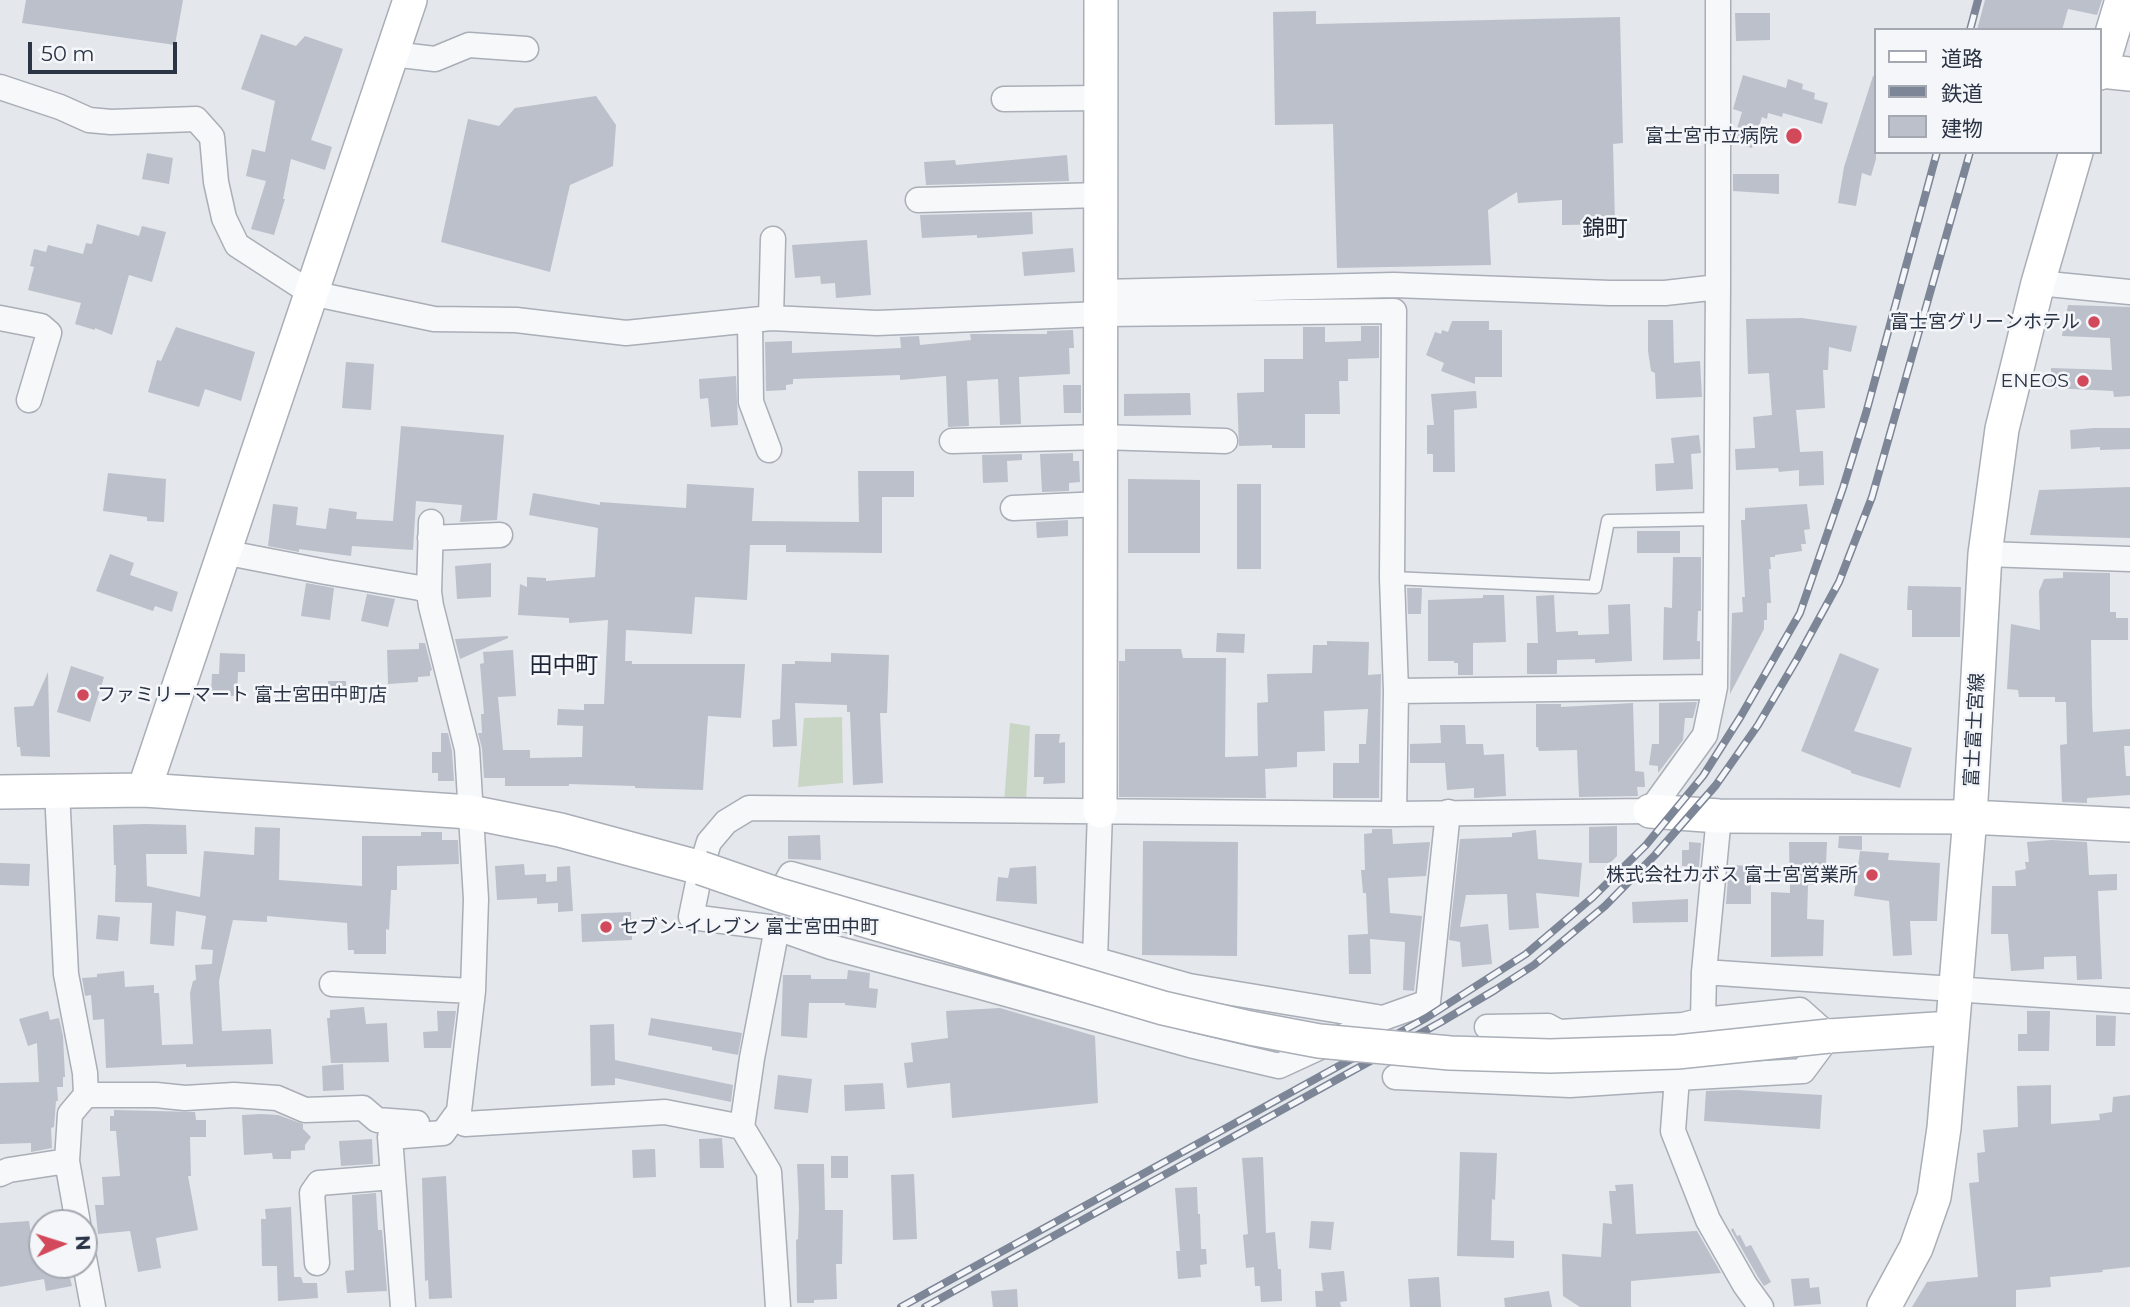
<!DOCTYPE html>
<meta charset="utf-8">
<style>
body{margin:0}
#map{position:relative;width:2130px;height:1307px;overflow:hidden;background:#e4e7ec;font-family:Montserrat,"Noto Sans JP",sans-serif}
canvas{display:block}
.legend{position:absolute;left:1874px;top:28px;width:228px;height:126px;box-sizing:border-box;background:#f4f6f9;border:2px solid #a4a8b1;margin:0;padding:9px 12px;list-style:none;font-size:21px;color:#2b3445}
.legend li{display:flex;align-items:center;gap:14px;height:35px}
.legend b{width:35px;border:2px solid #a4a8b1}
.north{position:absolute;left:28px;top:1209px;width:70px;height:70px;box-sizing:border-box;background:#f4f6f9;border:2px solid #a4a8b1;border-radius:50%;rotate:87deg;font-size:19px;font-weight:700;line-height:28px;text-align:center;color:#2b3445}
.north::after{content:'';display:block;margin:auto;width:24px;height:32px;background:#d1495b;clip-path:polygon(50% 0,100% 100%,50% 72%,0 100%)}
.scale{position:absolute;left:28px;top:42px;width:149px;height:32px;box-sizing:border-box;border:4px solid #2b3445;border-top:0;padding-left:9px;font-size:21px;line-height:24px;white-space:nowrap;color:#2b3445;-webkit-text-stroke:5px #f4f6f9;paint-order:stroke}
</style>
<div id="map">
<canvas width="2130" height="1307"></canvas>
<ul class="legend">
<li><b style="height:9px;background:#fff"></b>道路</li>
<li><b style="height:9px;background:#7d8696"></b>鉄道</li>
<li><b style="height:19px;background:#bbc0ca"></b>建物</li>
</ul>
<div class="north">N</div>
<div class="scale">50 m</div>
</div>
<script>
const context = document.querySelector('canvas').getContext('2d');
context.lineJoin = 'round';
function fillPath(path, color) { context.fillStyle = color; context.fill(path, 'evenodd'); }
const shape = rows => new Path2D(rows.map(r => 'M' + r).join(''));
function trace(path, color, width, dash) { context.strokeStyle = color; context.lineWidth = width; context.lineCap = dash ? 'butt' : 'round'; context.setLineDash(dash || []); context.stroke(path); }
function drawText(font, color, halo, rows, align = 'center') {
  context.font = font + ' Montserrat,"Noto Sans JP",sans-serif'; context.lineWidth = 5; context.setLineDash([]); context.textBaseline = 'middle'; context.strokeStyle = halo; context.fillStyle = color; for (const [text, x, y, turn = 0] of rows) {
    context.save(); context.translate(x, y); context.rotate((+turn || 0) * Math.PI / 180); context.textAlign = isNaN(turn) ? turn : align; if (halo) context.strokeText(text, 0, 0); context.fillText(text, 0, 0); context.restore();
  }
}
fillPath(shape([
 [842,717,843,783,798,787,804,718],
 [1010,723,1030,726,1026,801,1004,803]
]), '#c9d6c5');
fillPath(shape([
 [26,0,183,0,175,45,22,23],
 [1985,0,2102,0,2097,15,2068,9,2062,30,1977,30],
 [1316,11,1316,24,1620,17,1623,143,1613,144,1615,224,1562,225,1562,200,1518,203,1517,192,1488,210,1491,265,1337,268,1333,124,1275,125,1273,12],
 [1735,13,1770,13,1770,40,1736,41],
 [261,34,296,46,305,36,343,49,311,140,332,147,325,170,291,159,283,199,285,199,274,235,251,229,266,181,246,176,252,149,265,152,275,101,241,89],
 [1743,75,1786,88,1788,79,1803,84,1802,89,1815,93,1814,99,1828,103,1822,124,1783,113,1782,117,1768,113,1767,119,1762,117,1752,148,1733,142,1742,112,1733,109],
 [1873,76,1876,77,1876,159,1871,176,1862,173,1856,206,1838,203,1844,167],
 [596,96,616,125,613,166,570,185,550,272,441,242,468,119,499,126,515,108],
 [147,153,173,158,169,184,142,179],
 [1067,155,1069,181,926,185,924,162,955,160,956,165],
 [1733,174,1779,174,1779,194,1733,191],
 [1032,212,1033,234,977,238,977,235,922,238,920,215],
 [97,224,139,236,142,226,166,232,152,282,129,275,112,335,95,328,95,330,75,324,81,303,28,290,34,267,30,266,34,249,46,252,48,245,83,254,86,243,92,244],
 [867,240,871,295,836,298,835,283,821,284,820,276,795,278,792,245],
 [1073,248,1075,272,1024,276,1022,252],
 [2068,305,2130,307,2130,396,2114,397,2113,391,2051,388,2051,368,2112,370,2110,338,2062,336],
 [1802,318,1857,326,1851,352,1829,347,1828,370,1823,370,1825,408,1796,410,1800,452,1823,451,1824,485,1799,486,1799,470,1779,472,1778,468,1736,470,1735,449,1755,448,1753,417,1772,415,1769,373,1748,374,1746,319],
 [1648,320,1673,320,1674,363,1700,361,1702,397,1656,399,1655,373,1651,371,1648,351],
 [1452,321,1489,321,1489,330,1502,330,1502,377,1475,377,1475,384,1441,371,1444,363,1426,355,1435,332,1441,334,1442,330,1448,332],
 [1361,326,1379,326,1379,358,1348,359,1348,381,1339,381,1340,414,1305,414,1305,448,1272,448,1272,445,1239,446,1237,393,1264,392,1264,359,1303,359,1303,327,1325,327,1325,342,1361,341],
 [176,327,255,352,241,401,205,389,199,407,148,392,157,360,161,361],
 [1073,330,1074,348,1069,348,1070,374,1019,377,1021,424,1000,425,998,379,967,381,969,426,948,427,946,376,900,380,900,375,793,379,793,384,786,385,786,390,766,391,765,342,792,341,792,353,901,348,900,337,919,336,920,345,971,340,970,334,1047,334,1047,331],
 [346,362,374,364,371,410,342,408],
 [736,376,738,425,711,427,708,398,700,399,699,379],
 [1063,385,1081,385,1081,413,1064,413],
 [1476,391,1477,408,1454,410,1455,472,1433,472,1433,454,1427,454,1427,425,1434,425,1431,394],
 [1190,393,1191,415,1124,416,1124,394],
 [401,426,504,435,497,520,460,522,462,505,416,501,413,550,352,546,351,556,299,549,299,552,268,546,273,504,298,507,296,525,326,529,329,508,357,512,356,519,393,521],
 [2094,428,2130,428,2130,449,2100,450,2100,447,2071,449,2070,430],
 [1699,435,1701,453,1691,454,1693,489,1656,491,1655,464,1674,463,1671,438],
 [1073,453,1073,461,1079,461,1080,482,1069,483,1069,491,1042,492,1040,454],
 [1022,454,1022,460,1007,461,1008,482,983,483,982,455],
 [858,471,914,471,914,497,882,497,882,553,786,552,786,545,750,545,747,600,695,597,692,634,626,630,625,661,632,661,632,664,745,664,741,718,708,716,703,790,635,788,635,786,569,784,569,786,505,786,505,778,484,778,482,748,478,733,482,733,481,714,484,714,480,664,484,663,483,652,513,650,516,696,498,697,503,750,530,750,530,758,582,757,583,726,557,725,558,709,584,710,584,704,604,704,608,620,569,623,569,618,518,615,520,584,527,587,527,577,546,578,546,581,595,577,598,528,529,515,533,493,600,505,600,502,686,508,687,484,754,488,752,521,859,522],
 [108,473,166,479,164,522,147,521,147,517,103,511],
 [1128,479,1200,480,1200,553,1128,553],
 [1237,484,1261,484,1261,569,1237,569],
 [2130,487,2130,538,2030,535,2039,490],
 [1807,504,1810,529,1804,530,1806,544,1801,544,1802,551,1775,555,1775,557,1770,557,1771,569,1769,569,1771,603,1767,603,1767,620,1764,620,1764,629,1730,694,1732,613,1743,612,1742,597,1745,597,1741,520,1745,520,1745,508],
 [1068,520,1068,536,1037,538,1036,522],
 [1637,531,1680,531,1680,553,1637,553],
 [110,554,134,563,130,575,178,592,172,612,155,606,153,611,96,591],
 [1673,557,1701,557,1701,611,1698,611,1697,641,1700,641,1700,659,1663,660,1664,607,1672,608],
 [491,563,491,597,457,599,455,566],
 [2063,572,2110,573,2110,612,2116,612,2116,618,2128,618,2128,640,2091,640,2092,705,2093,732,2130,729,2130,746,2124,746,2126,776,2130,776,2130,795,2087,798,2087,803,2062,802,2060,745,2067,744,2066,702,2055,702,2055,697,2019,697,2018,690,2007,689,2011,624,2040,630,2039,591,2044,579,2063,578],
 [306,583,334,588,330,620,301,616],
 [1908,586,1961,587,1960,637,1912,637,1912,610,1907,610],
 [1407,588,1422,588,1421,614,1408,614],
 [367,594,395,599,388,627,361,621],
 [1483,595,1504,595,1506,642,1473,643,1473,675,1458,675,1458,663,1454,663,1454,661,1428,661,1428,600,1483,598],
 [1554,595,1556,632,1578,631,1578,635,1609,634,1608,605,1630,604,1632,661,1595,663,1595,659,1557,660,1557,674,1527,674,1527,643,1538,643,1536,596],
 [1217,633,1245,634,1244,653,1216,652],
 [508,636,508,638,460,659,455,639],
 [1327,641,1369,642,1368,675,1381,674,1379,798,1333,798,1333,763,1359,763,1359,744,1366,744,1368,709,1324,711,1325,751,1297,752,1297,767,1265,769,1266,798,1119,797,1119,661,1125,661,1125,649,1181,649,1183,658,1226,658,1225,757,1258,756,1257,703,1268,702,1267,674,1312,673,1313,645,1327,645],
 [419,643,425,643,432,670,430,671,430,676,418,677,418,682,388,684,387,650,419,649],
 [220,653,245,654,245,672,238,672,237,696,211,695,212,674,219,674],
 [831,653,889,655,887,713,880,713,883,783,853,785,850,712,847,712,847,705,795,703,797,746,773,747,772,720,780,719,782,664,795,664,795,661,831,662],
 [1840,653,1879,669,1854,731,1912,748,1900,788,1851,773,1851,771,1801,751],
 [71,666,104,677,90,722,57,712],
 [48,672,50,757,21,756,20,747,17,747,14,707,33,706],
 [328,681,346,681,346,697,328,697],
 [1697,702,1693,718,1685,718,1683,740,1658,773,1658,766,1649,765,1652,744,1659,744,1659,703],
 [1633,703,1635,771,1644,772,1645,787,1637,787,1638,796,1579,797,1577,750,1539,751,1538,747,1536,747,1536,704,1561,704,1561,707],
 [1440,725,1465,725,1466,744,1483,744,1484,755,1504,754,1506,796,1474,798,1474,788,1447,790,1445,763,1410,763,1410,744,1441,743],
 [441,733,448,733,452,751,454,781,438,781,438,773,432,773,432,752,441,752],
 [1035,734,1060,734,1059,743,1065,742,1065,783,1043,784,1044,777,1034,777],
 [145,824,186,825,187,854,146,854,147,886,200,897,204,851,254,855,255,827,280,828,279,880,362,886,362,836,421,836,421,832,442,832,442,840,458,840,459,864,397,866,397,890,391,890,389,930,386,929,386,954,354,954,354,950,348,950,347,923,267,916,267,922,233,920,219,981,222,1031,271,1029,273,1064,186,1067,186,1064,106,1068,104,1019,93,1020,91,995,85,996,82,978,97,977,97,974,124,971,125,987,154,985,154,993,159,993,162,1045,193,1044,190,993,193,981,196,980,195,965,212,964,213,950,201,949,206,916,176,911,174,946,150,944,152,903,115,902,116,865,114,865,113,825],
 [1617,826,1617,856,1610,863,1589,863,1589,827],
 [1372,829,1392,829,1393,844,1430,842,1426,876,1388,878,1390,913,1422,916,1414,991,1403,990,1405,942,1370,939,1371,974,1349,974,1348,935,1368,934,1366,893,1363,893,1361,870,1365,870,1364,834,1372,833],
 [1536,830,1538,859,1582,863,1579,897,1536,893,1539,928,1509,930,1507,894,1466,895,1460,927,1488,924,1492,964,1462,967,1460,942,1449,940,1460,839,1512,837,1512,833],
 [820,835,821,860,788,859,788,836],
 [1839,836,1862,836,1862,850,1838,848],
 [2051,840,2087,842,2089,875,2117,874,2117,890,2098,891,2102,979,2077,980,2076,956,2044,957,2044,969,2011,971,2008,934,1991,934,1992,886,2016,886,2015,871,2026,869,2025,862,2029,862,2027,842],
 [1143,841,1238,842,1237,956,1142,955],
 [1689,842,1701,843,1699,867,1682,866,1682,850,1689,850],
 [1789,842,1827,842,1825,885,1808,885,1807,919,1824,920,1823,956,1771,957,1771,892,1790,893],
 [1860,851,1889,853,1888,860,1940,863,1937,921,1910,921,1912,955,1893,956,1889,901,1854,896],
 [0,863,30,864,29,886,0,885],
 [524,864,525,875,546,874,546,882,557,881,557,867,570,866,573,911,558,912,558,903,537,904,537,898,497,900,495,866],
 [1729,865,1751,866,1751,904,1726,904],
 [1036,866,1037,904,996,901,998,877,1008,878,1010,868],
 [1688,899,1688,922,1633,923,1632,902],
 [631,912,632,940,582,942,581,914],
 [98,915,120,917,118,941,96,939],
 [848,970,870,973,869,988,878,989,876,1008,845,1005,845,1003,809,1003,807,1038,781,1036,783,975,811,975,811,979,847,979],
 [364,1007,366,1024,387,1023,389,1062,331,1063,327,1018,330,1018,330,1010],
 [1000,1008,1095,1036,1098,1103,952,1118,950,1083,907,1088,904,1063,913,1062,911,1043,948,1038,946,1011],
 [48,1011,50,1020,59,1018,63,1036,65,1077,63,1077,63,1087,57,1087,58,1101,56,1101,54,1127,51,1128,52,1148,31,1152,31,1143,0,1144,0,1083,39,1082,37,1043,28,1046,19,1019],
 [437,1011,456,1011,451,1048,424,1048,423,1032,438,1031],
 [2027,1011,2050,1011,2049,1051,2018,1051,2018,1034,2027,1034],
 [2096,1015,2116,1016,2115,1046,2096,1046],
 [651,1018,742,1033,738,1055,712,1050,712,1047,648,1035],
 [614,1024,615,1060,733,1085,731,1102,615,1078,615,1085,591,1086,590,1025],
 [343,1064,344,1090,323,1091,322,1066],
 [778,1075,812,1079,808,1113,774,1109],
 [883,1083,885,1109,845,1111,844,1085],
 [2051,1085,2051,1124,2100,1120,2099,1114,2112,1112,2113,1097,2130,1095,2130,1267,2102,1270,2103,1272,2050,1277,2051,1287,2016,1290,2016,1307,1912,1307,1927,1282,1978,1277,1969,1183,1979,1182,1977,1153,1985,1152,1983,1130,2018,1127,2017,1086],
 [1737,1090,1822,1095,1820,1129,1704,1121,1706,1091],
 [114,1110,195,1112,196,1120,206,1120,206,1137,190,1137,191,1176,188,1176,198,1230,156,1238,161,1268,138,1272,130,1231,98,1234,95,1205,104,1205,102,1177,120,1176,116,1131,110,1131,110,1116,114,1116],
 [261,1114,278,1115,303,1124,303,1129,311,1137,305,1145,305,1150,291,1151,291,1159,273,1159,272,1153,244,1155,242,1115],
 [722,1138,724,1168,700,1168,699,1139],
 [372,1139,373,1164,341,1166,339,1141],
 [655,1149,656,1177,633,1178,632,1150],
 [1460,1152,1497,1153,1495,1200,1492,1199,1491,1240,1514,1241,1514,1258,1457,1256],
 [831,1156,848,1156,848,1178,831,1178],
 [1263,1157,1266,1233,1275,1232,1278,1269,1281,1269,1282,1301,1261,1302,1260,1286,1255,1286,1254,1267,1246,1268,1243,1235,1248,1234,1242,1158],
 [797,1164,824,1164,825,1210,843,1210,842,1264,836,1264,837,1299,814,1300,814,1303,797,1303,796,1240,798,1239,799,1209],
 [914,1174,917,1239,893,1240,891,1175],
 [446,1176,452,1298,429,1299,428,1280,425,1281,422,1178],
 [1633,1184,1636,1234,1697,1231,1721,1273,1631,1281,1631,1307,1580,1307,1563,1296,1562,1254,1601,1257,1603,1223,1612,1224,1609,1191,1616,1191,1615,1185],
 [1197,1187,1198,1214,1200,1214,1201,1249,1206,1249,1207,1264,1200,1265,1201,1277,1178,1279,1176,1251,1180,1251,1175,1188],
 [376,1193,378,1230,382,1230,387,1291,347,1293,345,1271,354,1270,352,1195],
 [291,1207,294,1277,301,1277,303,1283,317,1283,318,1298,278,1301,277,1266,262,1266,261,1219,266,1219,265,1209],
 [29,1221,35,1262,42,1261,42,1265,70,1265,72,1274,69,1274,72,1286,46,1291,44,1279,0,1287,0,1223],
 [1311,1221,1334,1222,1331,1250,1309,1248],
 [1733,1228,1737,1236,1740,1235,1746,1247,1751,1245,1771,1282,1764,1286,1758,1277,1731,1230],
 [1344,1271,1347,1301,1340,1302,1341,1307,1316,1307,1315,1291,1323,1291,1321,1273],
 [1439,1277,1441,1307,1410,1307,1408,1279],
 [1809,1278,1810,1288,1819,1287,1821,1304,1794,1306,1791,1279],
 [1017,1289,1018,1307,993,1307,991,1291],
 [1549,1291,1552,1307,1505,1307,1504,1298]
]), '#bbc0ca');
const lane = shape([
 [1392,578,1595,587,1608,521,1716,519]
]);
const street = shape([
 [392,54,435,59,469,45,526,49],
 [0,87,60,107,89,120,111,122,196,119,212,137,216,182,224,218,237,245,311,293,434,319,516,320,626,333,771,318,877,323,1101,314,1394,311,1392,578,1396,691,1394,814],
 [1004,99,1101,98],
 [918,200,1101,195],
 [2038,283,2130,292],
 [1102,292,1394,285,1610,293,1665,293,1718,287],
 [0,318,41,326,49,333,29,400],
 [771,318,773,239],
 [750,321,751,402,769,450],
 [952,441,1101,437,1225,441],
 [1013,508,1101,504],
 [430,538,500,535],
 [223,552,326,572,420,588,429,592,431,606,467,749,476,899,473,991,459,1111,443,1133,390,1137,403,1307],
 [1985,554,2130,559],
 [429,592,431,522],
 [1396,691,1715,687],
 [57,791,66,974,85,1073,86,1095,70,1114,67,1161,78,1223],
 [779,895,791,874,1189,986,1383,1018,1428,1002,1448,812],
 [777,928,752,1058,742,1127,769,1172,778,1307],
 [1095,959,1100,811],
 [1704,972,2130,1001],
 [332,984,473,991],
 [1383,1018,1279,1066,1190,1045,974,985,831,947,777,928,691,917,701,868,709,842,726,822,749,808,1394,814,1650,811,1705,735,1715,687,1718,287,1718,0],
 [1703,1020,1704,972,1719,816],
 [1487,1027,1548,1026,1559,1032,1683,1025,1703,1020,1800,1010,1829,1036,1803,1071,1677,1078,1673,1131,1708,1220,1745,1285,1761,1307],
 [1395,1077,1570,1085,1677,1078],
 [86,1095,156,1095,185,1098,234,1095,277,1098,305,1110,363,1108,377,1120,417,1123],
 [465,1124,665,1112,742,1127],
 [0,1174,9,1170,67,1161],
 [84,1258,93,1307],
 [317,1263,312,1193,319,1183,393,1177]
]);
const secondary = shape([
 [2101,71,2130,74],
 [2100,73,2122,0],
 [144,790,410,0],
 [0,792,144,790,470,812,560,830,701,868],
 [1100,811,1101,0],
 [1650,811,1719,816,1970,817,2130,825],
 [1829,1036,1951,1028],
 [1884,1307,1916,1248,1934,1197,1944,1128,1970,817,1985,554,2002,429,2038,283,2076,152]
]);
trace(lane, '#a9aeb7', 15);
trace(street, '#a9aeb7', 27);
trace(secondary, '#a9aeb7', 36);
trace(lane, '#f7f8fa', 12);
trace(street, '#f7f8fa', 24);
trace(secondary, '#fff', 33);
const rail = shape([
 [1970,30,1978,0],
 [901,1307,1426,1018,1526,954,1593,897,1646,845,1703,776,1741,716,1800,613,1843,488,1866,413,1937,152],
 [925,1307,1441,1022,1495,990,1534,965,1605,906,1655,855,1716,785,1758,725,1797,659,1839,582,1872,497,1970,152]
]);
trace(rail, '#7d8696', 8);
trace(rail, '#f4f6f9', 5, [16]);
const secondaryBridge = shape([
 [701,868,779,895,1163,1008,1250,1028,1319,1041,1450,1053,1550,1056,1677,1052,1829,1036]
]);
trace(secondaryBridge, '#a9aeb7', 36, []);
trace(secondaryBridge, '#fff', 33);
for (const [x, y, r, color] of [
 [1794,136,9,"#d1495b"],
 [2094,322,7,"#d1495b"],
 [2083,381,7,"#d1495b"],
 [83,695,7,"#d1495b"],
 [1872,875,7,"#d1495b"],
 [606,927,7,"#d1495b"]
]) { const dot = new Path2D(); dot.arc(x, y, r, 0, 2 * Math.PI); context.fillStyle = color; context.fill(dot); trace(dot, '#f4f6f9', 2.5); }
drawText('19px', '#2b3445', '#f4f6f9', [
 ["富士宮市立病院",1778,136],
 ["富士宮グリーンホテル",2080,322],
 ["ENEOS",2069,381],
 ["ファミリーマート 富士宮田中町店",97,695,"left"],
 ["株式会社カボス 富士宮営業所",1858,875],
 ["セブン-イレブン 富士宮田中町",620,927,"left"]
], 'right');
drawText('19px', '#2b3445', '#f4f6f9', [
 ["富士富士宮線",1975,730,-87]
]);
drawText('23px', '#1d2536', '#f4f6f9', [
 ["錦町",1605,229],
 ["田中町",564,666]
]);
</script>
